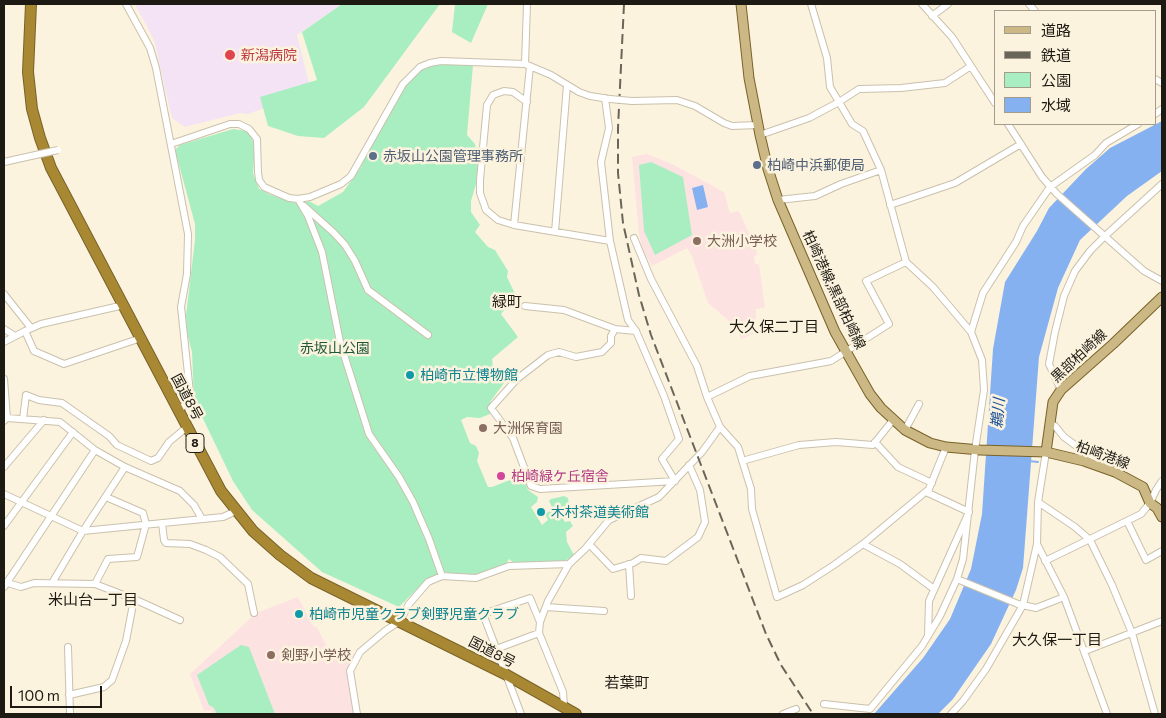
<!DOCTYPE html>
<meta charset="utf-8">
<style>
body{margin:0}
#map{position:relative;width:1166px;height:718px;overflow:hidden;background:#fcf3de;font-family:Commissioner,"Noto Sans JP",sans-serif}
canvas{display:block}
.frame{position:absolute;inset:0;border:5px solid #1d1a13;pointer-events:none}
.legend{position:absolute;left:994px;top:10px;width:162px;height:115px;box-sizing:border-box;background:#fcf3de;border:1px solid #a39c8d;margin:0;padding:6px 9px;list-style:none;font-size:15px;color:#1d1a13}
.legend li{display:flex;align-items:center;gap:10px;height:25px}
.legend b{width:25px;border:1px solid #a39c8d}
.scale{position:absolute;left:10px;top:686px;width:92px;height:22px;box-sizing:border-box;border:2px solid #1d1a13;border-top:0;padding-left:6px;font-size:15px;line-height:18px;white-space:nowrap;color:#1d1a13;-webkit-text-stroke:4px #fcf3de;paint-order:stroke}
</style>
<div id="map">
<canvas width="1166" height="718"></canvas>
<div class="frame"></div>
<ul class="legend">
<li><b style="height:6px;background:#cbb885"></b>道路</li>
<li><b style="height:6px;background:#6a6559"></b>鉄道</li>
<li><b style="height:14px;background:#a8eec1"></b>公園</li>
<li><b style="height:14px;background:#86b1f1"></b>水域</li>
</ul>
<div class="scale">100 m</div>
</div>
<script>
const context = document.querySelector('canvas').getContext('2d');
context.lineJoin = 'round';
function fillPath(path, color) { context.fillStyle = color; context.fill(path, 'evenodd'); }
const shape = rows => new Path2D(rows.map(r => 'M' + r).join(''));
function trace(path, color, width, dash) { context.strokeStyle = color; context.lineWidth = width; context.lineCap = dash ? 'butt' : 'round'; context.setLineDash(dash || []); context.stroke(path); }
function drawText(font, color, halo, rows, align = 'center') {
  context.font = font + ' Commissioner,"Noto Sans JP",sans-serif'; context.lineWidth = 5; context.setLineDash([]); context.textBaseline = 'middle'; context.strokeStyle = halo; context.fillStyle = color; for (const [text, x, y, turn = 0] of rows) {
    context.save(); context.translate(x, y); context.rotate((+turn || 0) * Math.PI / 180); context.textAlign = isNaN(turn) ? turn : align; if (halo) context.strokeText(text, 0, 0); context.fillText(text, 0, 0); context.restore();
  }
}
fillPath(shape([
 [647,154,674,165,724,192,730,213,739,211,756,248,757,255,754,256,755,264,759,264,765,308,756,309,755,333,741,339,736,327,708,303,692,256,687,248,652,266,644,253,639,235,632,157],
 [298,597,313,626,317,627,332,657,354,654,348,668,347,678,354,714,213,714,211,710,204,711,190,674,256,613]
]), '#fde2e2');
fillPath(shape([
 [135,4,342,4,297,35,311,91,248,114,240,113,185,127,173,119,171,114,154,40]
]), '#f4e3f5');
fillPath(shape([
 [342,4,440,4,364,107,324,138,298,136,268,126,260,97,317,80,302,32],
 [455,4,488,4,471,43,452,32],
 [451,63,473,65,467,135,475,144,478,162,476,184,471,201,471,212,480,225,475,232,488,247,495,250,508,271,507,277,516,296,501,314,518,337,492,359,493,368,504,383,490,402,491,402,490,414,480,418,467,417,461,420,470,443,476,446,479,453,477,461,488,487,492,487,515,478,514,473,521,472,528,490,538,497,537,502,531,507,542,525,548,520,545,514,553,509,549,501,551,499,564,496,568,498,569,506,561,515,565,522,570,521,573,526,566,532,567,542,574,555,565,561,514,563,509,559,506,564,482,573,456,577,446,572,426,580,399,607,322,572,252,510,233,481,194,400,192,352,187,333,186,315,195,240,195,224,175,150,180,145,233,129,246,131,251,137,255,147,253,173,259,189,271,195,298,204,309,201,318,206,343,192,361,167,373,140,398,96,410,81,422,70,435,65],
 [651,162,683,177,692,235,655,255,644,231,639,165],
 [241,645,249,647,275,714,217,714,214,708,209,705,197,675]
]), '#a8eec1');
fillPath(shape([
 [1162,121,1162,171,1127,196,1080,240,1058,288,1039,357,1023,568,1016,590,991,644,953,699,938,714,874,714,923,658,950,619,971,569,982,514,993,349,1005,282,1037,231,1049,208,1086,169,1110,148],
 [703,185,708,207,697,210,692,188]
]), '#86b1f1');
trace(shape([
 [1029,461,1038,462]
]), '#86b1f1', 2);
const minor = shape([
 [126,4,150,48,156,68,188,234,187,274,181,307,190,393,188,401,178,412],
 [811,4,827,58,830,87,839,102,859,89,901,88,945,83,971,66],
 [922,4,952,37,995,103],
 [1029,4,1035,11],
 [932,16,948,4],
 [525,64,527,4],
 [1155,79,1162,83],
 [605,98,609,128,601,162,610,241],
 [632,101,677,100,695,106,724,123,732,126,758,125],
 [527,102,513,92,504,91,493,95,487,105,480,180,480,193,486,210,498,220,514,225,610,241,628,320,636,331,664,396,679,439,662,459,675,481],
 [1155,114,1162,109],
 [1008,124,1042,177,1057,194,1144,271,1162,281],
 [760,135,809,118,839,102,852,124,863,131,881,170,906,262,933,287,971,332,982,360,984,390,975,450,963,559,957,579,940,616,922,646,870,709,824,704],
 [171,144,230,124,239,124,249,129,257,139,258,172,259,180,264,187,289,198,298,199,310,197,341,184,351,176,403,84,420,67,430,63,441,61,525,64,551,75,579,92,590,96,610,99],
 [4,162,31,156],
 [298,199,308,216,322,252,340,342,369,434,399,477,413,502,429,539,442,576],
 [778,200,815,196,841,184,881,170],
 [890,205,955,183,1021,144],
 [304,206,334,233,345,245,355,261,368,290,428,335],
 [514,225,530,66],
 [555,232,567,85],
 [634,238,651,279,697,366,707,397,720,427,738,447,751,489,752,509,777,597,803,585,834,565,863,544,929,489,946,447],
 [4,294,31,328],
 [525,306,564,310,615,329,636,331],
 [4,329,15,336],
 [615,329,611,336,611,343,602,352,576,357,559,352,548,355,517,379,491,408,513,438,531,486,540,489,675,481],
 [25,331,34,351,64,364,141,338],
 [971,332,983,293,1016,242,1023,226,1050,187,1095,155,1106,143,1138,124],
 [4,342,25,331,41,324,124,305],
 [4,379,7,418],
 [1061,390,1049,364,1055,332,1064,296,1075,271,1090,251,1105,236,1162,184],
 [707,397,750,376,831,361,889,324,866,281,906,262],
 [23,419,26,395,39,400,62,403,109,436,117,445,151,461,158,458,169,442,187,427],
 [4,421,7,418,60,422,95,450,125,467,180,491,194,505,202,519],
 [1050,423,1055,426,1064,437,1086,453,1108,464,1108,469],
 [905,430,919,404],
 [875,442,898,467,932,483],
 [1046,452,1038,502,1037,544,1064,597,1107,714],
 [742,461,799,445,836,442,873,445,893,420],
 [4,467,44,420],
 [926,492,969,512,929,601,928,635],
 [4,494,83,531,223,517,236,511],
 [1038,502,1075,527,1090,540,1112,585,1132,633,1155,714],
 [1127,521,1146,560,1162,551],
 [162,523,164,540,166,543,190,544,206,550,220,557,248,584,254,613],
 [4,526,73,432],
 [589,544,613,569,633,563,641,558,666,561,698,537,705,522,700,490,689,465],
 [863,544,900,564,934,589],
 [1045,561,1141,514,1150,503,1156,490,1162,481],
 [629,564,631,596],
 [957,579,1018,604,1036,608,1064,597],
 [4,582,21,587,34,583,95,584,108,559,137,557,146,524,143,513,106,497],
 [52,583,83,531,125,467],
 [95,584,134,599,180,620],
 [4,587,95,450],
 [546,607,604,611],
 [68,647,70,714],
 [496,649,539,633],
 [1085,651,1162,621],
 [69,695,104,687,112,680,126,641,134,599],
 [564,706,563,692,539,633,540,622,548,601,569,564,585,549,609,520,659,497,702,452,720,427],
 [357,714,350,671,360,652,385,631,400,621,409,604,428,582,442,576,476,578,509,566,569,564],
 [521,714,483,614,530,598,540,622],
 [783,714,796,709],
 [951,714,963,701,986,669,1023,605,1037,544]
]);
const major = shape([
 [741,4,749,78,760,135,768,169,778,200,835,332,870,394,881,408,905,430,930,443,946,447,980,450,1046,452,1084,461,1115,472,1143,487,1150,503,1157,508,1162,517],
 [1046,452,1053,402,1061,390,1113,344,1162,297]
]);
const highway = shape([
 [31,4,28,72,32,109,40,138,51,168,221,491,253,531,280,555,311,578,505,674,576,714]
]);
trace(minor, '#cac1ad', 8);
trace(major, '#786228', 11);
trace(highway, '#786228', 12);
trace(minor, '#fff', 6);
trace(major, '#cbb885', 9);
trace(highway, '#a98833', 10);
trace(shape([
 [624,4,618,128,618,173,623,223,639,295,651,335,766,634,781,665,813,714]
]), '#6a6559', 2, [10, 5]);
const minorBridge = shape([
 [610,99,632,101],
 [31,156,58,150]
]);
trace(minorBridge, '#cac1ad', 8, []);
trace(minorBridge, '#fff', 6);
for (const [x, y, r, color] of [
 [230,55,6,"#e0444e"],
 [373,156,5,"#5c6f8a"],
 [757,165,5,"#5c6f8a"],
 [697,241,5,"#8d6e63"],
 [410,375,5,"#0f9aa8"],
 [483,428,5,"#8d6e63"],
 [501,476,5,"#d1479c"],
 [541,512,5,"#0f9aa8"],
 [299,614,5,"#0f9aa8"],
 [271,655,5,"#8d6e63"]
]) { const dot = new Path2D(); dot.arc(x, y, r, 0, 2 * Math.PI); context.fillStyle = color; context.fill(dot); trace(dot, '#fcf3de', 2); }
for (const [x, y, w] of [
 [195,443,18]
]) { const box = new Path2D(); box.roundRect(x - w / 2, y - 9.5, w, 19, 4); context.fillStyle = '#fcf3de'; context.fill(box); trace(box, '#1d1a13', 1); }
drawText('bold 12px', '#1d1a13', null, [
 ["8",195,443]
]);
drawText('14px', '#be3a42', '#fcf3de', [
 ["新潟病院",241,55]
], 'left');
drawText('14px', '#4e5e75', '#fcf3de', [
 ["赤坂山公園管理事務所",383,156],
 ["柏崎中浜郵便局",767,165]
], 'left');
drawText('14px', '#785e54', '#fcf3de', [
 ["大洲小学校",707,241],
 ["大洲保育園",493,428],
 ["剣野小学校",281,655]
], 'left');
drawText('14px', '#1d1a13', '#fcf3de', [
 ["柏崎港線;黒部柏崎線",834,290,65],
 ["黒部柏崎線",1079,356,-43],
 ["国道8号",187,397,62],
 ["柏崎港線",1103,455,20],
 ["国道8号",492,652,27]
]);
drawText('14px', '#205939', '#fcf3de', [
 ["赤坂山公園",335,348]
]);
drawText('14px', '#0d838f', '#fcf3de', [
 ["柏崎市立博物館",420,375],
 ["木村茶道美術館",551,512],
 ["柏崎市児童クラブ剣野児童クラブ",309,614]
], 'left');
drawText('14px', '#b23c85', '#fcf3de', [
 ["柏崎緑ケ丘宿舎",511,476]
], 'left');
drawText('15px', '#1d1a13', '#fcf3de', [
 ["緑町",507,302],
 ["大久保二丁目",774,327],
 ["米山台一丁目",93,600],
 ["大久保一丁目",1057,640],
 ["若葉町",627,683]
]);
drawText('italic 15px', '#184e98', '#fcf3de', [
 ["鵜川",998,413,-85]
]);
</script>
